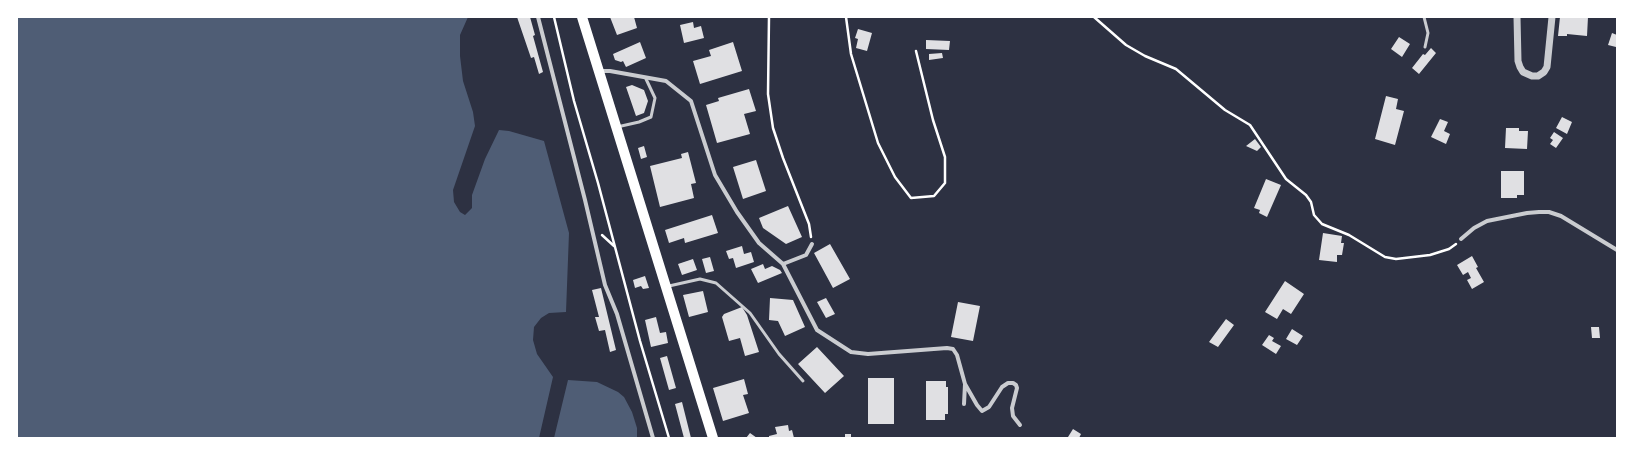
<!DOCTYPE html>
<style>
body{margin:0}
#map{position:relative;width:1634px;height:455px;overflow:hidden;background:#2d3142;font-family:"IBM Plex Serif",serif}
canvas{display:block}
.frame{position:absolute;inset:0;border:18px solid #fff;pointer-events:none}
</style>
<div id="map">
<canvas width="1634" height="455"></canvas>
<div class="frame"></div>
</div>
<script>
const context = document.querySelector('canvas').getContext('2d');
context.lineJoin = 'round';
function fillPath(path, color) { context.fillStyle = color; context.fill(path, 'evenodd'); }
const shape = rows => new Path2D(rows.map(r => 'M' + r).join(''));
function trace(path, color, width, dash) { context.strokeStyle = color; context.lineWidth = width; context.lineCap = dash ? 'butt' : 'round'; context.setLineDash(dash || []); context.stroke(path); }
fillPath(shape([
 [17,17,468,17,460,35,460,56,463,81,473,112,475,126,453,190,454,202,460,212,465,215,472,208,472,195,485,159,499,130,509,131,544,141,569,233,566,312,549,313,541,318,534,327,533,340,537,354,553,377,539,438,17,438],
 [568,380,597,382,618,392,624,397,632,412,637,428,637,438,554,438]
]), '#4f5d75');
fillPath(shape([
 [517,17,530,17,535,35,533,36,543,72,539,74,534,57,531,58],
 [610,17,634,17,637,28,617,35],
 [1560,17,1588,17,1587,36,1567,34,1567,36,1558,36],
 [693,22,694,28,701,26,704,38,684,43,680,25],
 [858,29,872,33,867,51,856,48,858,39,855,38],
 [1612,33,1617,35,1616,47,1608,45],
 [1399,37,1410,44,1402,57,1391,49],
 [926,40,950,41,949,50,926,49],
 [640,42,646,58,626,67,623,61,621,62,615,60,613,54],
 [733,42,742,71,700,84,693,61,711,56,709,50],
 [1431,48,1436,53,1419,74,1412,68,1423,54,1425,55],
 [942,53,943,58,929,60,929,54],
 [632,85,644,90,648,101,644,113,636,116,626,87],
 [749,89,756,111,744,114,750,134,717,143,706,105,719,101,718,98],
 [1386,96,1398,99,1396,109,1404,111,1395,145,1375,139],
 [1562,117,1572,122,1567,134,1556,128],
 [1440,119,1448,122,1444,131,1450,134,1446,144,1431,137],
 [1506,128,1519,128,1519,131,1528,131,1527,149,1505,148],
 [1554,132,1563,138,1556,148,1550,144,1553,140,1550,138],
 [1255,139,1261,147,1257,151,1246,146],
 [644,146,647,157,641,159,638,148],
 [688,152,696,183,691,184,694,198,660,207,650,166,682,158,681,154],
 [756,160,766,191,743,199,733,167],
 [1501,171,1524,171,1524,195,1517,195,1517,198,1501,198],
 [1266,179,1281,185,1267,217,1259,213,1260,210,1254,208],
 [788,206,802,237,786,244,763,228,759,218],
 [712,215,718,233,685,243,684,238,669,243,665,230],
 [1323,233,1342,236,1341,243,1344,243,1342,255,1337,255,1337,262,1319,260],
 [830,244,850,279,833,288,814,253],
 [742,246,744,254,751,252,754,262,736,268,733,258,729,259,726,251],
 [1472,256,1478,267,1476,268,1484,282,1472,289,1467,280,1471,278,1468,272,1463,275,1457,265],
 [710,257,714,271,706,273,702,259],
 [693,259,697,270,682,275,678,264],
 [763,264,765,269,772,266,780,270,782,273,758,283,751,269],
 [645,276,649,288,643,289,641,286,635,288,633,280],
 [1285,281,1304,294,1291,314,1283,309,1277,319,1265,312],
 [601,288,616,350,610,352,605,330,599,331,595,317,599,317,592,290],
 [703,291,708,312,689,317,683,295],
 [770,298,793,300,805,327,785,336,778,321,769,320],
 [826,298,835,314,826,318,817,302],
 [958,302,980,306,973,341,951,337],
 [742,307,747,315,759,352,745,356,740,338,729,341,722,317,724,314],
 [656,317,660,333,666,332,668,343,651,347,645,320],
 [1226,319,1234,325,1218,347,1209,342],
 [1591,327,1599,327,1600,338,1592,338],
 [1292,329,1303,336,1297,345,1286,339],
 [1269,335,1274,338,1272,341,1281,346,1276,354,1262,345],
 [817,347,844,376,825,393,798,364],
 [667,356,676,388,669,390,660,358],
 [868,378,894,378,894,424,868,424],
 [744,379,748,394,743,395,749,413,723,421,713,388],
 [926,381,946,381,946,387,948,387,948,414,945,414,945,420,926,420],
 [682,402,691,438,684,438,675,404],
 [788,425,789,431,792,430,794,438,769,438,769,436,777,434,775,427],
 [1073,429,1081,434,1079,438,1068,437],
 [750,433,757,438,746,438],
 [845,434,851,434,851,438,845,438]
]), '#e0e0e3');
trace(shape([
 [554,17,574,101,598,183,640,341,669,438],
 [769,17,768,94,773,128,783,158,809,224,811,237],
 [846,17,851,54,878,143,895,177,911,198,934,196,945,183,945,157,933,120,916,51],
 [1094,17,1126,45,1145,56,1176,69,1225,110,1250,125,1286,179,1306,195,1311,202,1314,215,1322,224,1349,235,1385,257,1396,259,1430,255,1449,249,1456,244],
 [602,235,614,246]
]), '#fff', 2.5);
trace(shape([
 [1424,17,1428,33,1425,47],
 [617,127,639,122,651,117,655,98,646,79],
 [669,286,700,279,716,283,750,313,779,354,803,381]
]), '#caccd0', 3);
trace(shape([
 [538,17,585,200,605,285,617,314,653,438],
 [599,71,610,71,666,81,691,101,715,175,737,212,759,243,783,264,817,330,851,352,868,354,947,348,953,349,957,355,965,384,977,405,982,411,989,407,1002,387,1008,383,1013,383,1016,385,1017,388,1012,408,1013,416,1020,425],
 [1461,239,1474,228,1487,221,1527,213,1539,212,1549,212,1561,216,1617,250],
 [783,264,806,255,812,244],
 [964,404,965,384]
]), '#caccd0', 4);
trace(shape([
 [1517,17,1518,61,1520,67,1523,72,1532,76,1538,76,1544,72,1547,67,1552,17]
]), '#caccd0', 7);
trace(shape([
 [582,17,713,438]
]), '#fff', 10);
</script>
